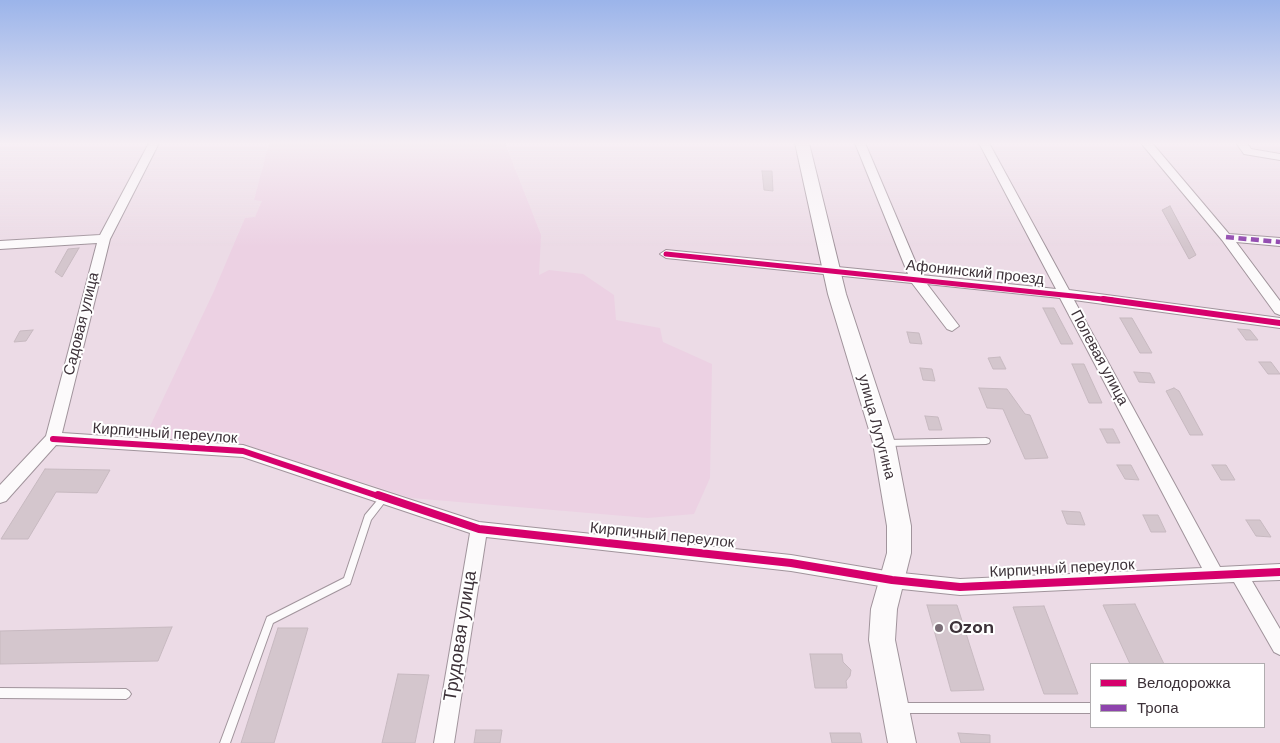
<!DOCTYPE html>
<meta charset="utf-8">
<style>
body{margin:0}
#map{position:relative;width:1280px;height:743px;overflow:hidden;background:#ecdbe6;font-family:"DM Sans",sans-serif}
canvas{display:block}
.legend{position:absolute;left:1090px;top:663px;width:175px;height:65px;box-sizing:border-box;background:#fff;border:1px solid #b1adb0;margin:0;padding:6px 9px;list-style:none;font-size:15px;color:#3d3239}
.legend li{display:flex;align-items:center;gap:10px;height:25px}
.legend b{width:25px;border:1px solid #b1adb0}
</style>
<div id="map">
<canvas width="1280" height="743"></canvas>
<ul class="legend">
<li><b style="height:6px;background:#d6006c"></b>Велодорожка</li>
<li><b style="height:6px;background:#8e44ad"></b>Тропа</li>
</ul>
</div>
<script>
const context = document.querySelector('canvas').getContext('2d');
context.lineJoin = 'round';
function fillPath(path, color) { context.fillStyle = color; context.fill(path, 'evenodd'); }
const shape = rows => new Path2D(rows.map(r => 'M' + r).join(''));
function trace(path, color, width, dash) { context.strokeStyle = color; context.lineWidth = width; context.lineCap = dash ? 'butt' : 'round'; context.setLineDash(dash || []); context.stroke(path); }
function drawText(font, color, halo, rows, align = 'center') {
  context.font = font + ' "DM Sans",sans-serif'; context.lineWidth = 4; context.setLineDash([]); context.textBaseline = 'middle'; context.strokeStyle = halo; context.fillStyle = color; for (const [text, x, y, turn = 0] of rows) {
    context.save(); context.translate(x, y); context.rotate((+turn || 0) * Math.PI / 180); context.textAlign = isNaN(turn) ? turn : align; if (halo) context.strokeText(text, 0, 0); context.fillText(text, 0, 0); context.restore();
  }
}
fillPath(shape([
 [269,143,505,143,541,235,539,275,549,270,583,274,614,295,616,320,660,328,663,342,712,364,710,478,694,514,648,518,411,498,248,446,144,439,214,291,245,218,255,217,262,201,254,200]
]), '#ecd1e3');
const building = shape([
 [762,171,772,171,773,191,764,190,762,171],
 [1170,206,1196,255,1189,259,1162,210,1170,206],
 [79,248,62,277,55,272,68,249,79,248],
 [1043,308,1054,308,1073,344,1061,344,1043,308],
 [1120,318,1132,318,1152,353,1140,353,1120,318],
 [1238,329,1250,330,1258,340,1246,340,1238,329],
 [33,330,26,341,14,342,20,331,33,330],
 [907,332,919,333,922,344,910,343,907,332],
 [1000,357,1006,369,993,369,988,358,1000,357],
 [1259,362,1271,362,1280,374,1268,374,1259,362],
 [1072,364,1084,364,1102,403,1089,403,1072,364],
 [920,368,932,369,935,381,923,380,920,368],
 [1134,372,1150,373,1155,383,1139,382,1134,372],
 [979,388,1007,389,1025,414,1030,415,1048,458,1025,459,1003,409,987,408,979,388],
 [1174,388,1179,391,1203,435,1190,435,1166,391,1174,388],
 [925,416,938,417,942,430,929,430,925,416],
 [1100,429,1113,429,1120,443,1107,443,1100,429],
 [1117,465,1131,465,1139,480,1125,479,1117,465],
 [1212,465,1226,465,1235,480,1221,480,1212,465],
 [45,469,110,470,97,493,56,492,28,539,1,539,45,469],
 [1062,511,1080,512,1085,525,1067,524,1062,511],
 [1143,515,1158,515,1166,532,1151,532,1143,515],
 [1246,520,1260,520,1271,537,1256,536,1246,520],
 [1135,604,1164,664,1130,664,1103,605,1135,604],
 [927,605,957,605,984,690,951,691,927,605],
 [1044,606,1078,694,1044,694,1013,607,1044,606],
 [172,627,158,661,0,664,0,631,172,627],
 [278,628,308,628,274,743,241,743,278,628],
 [810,654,842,654,843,662,851,670,850,676,846,681,847,688,815,688,810,654],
 [398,674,429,675,415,743,382,743,398,674],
 [476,730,502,730,500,743,474,743,476,730],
 [830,733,860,733,862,743,832,743,830,733],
 [958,733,990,735,990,743,961,743,958,733]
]);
fillPath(building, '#d4c6cd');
trace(building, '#c7b9c0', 1);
const lane = shape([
 [986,438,989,439,990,441,989,443,986,444,886,446,883,445,882,443,883,441,886,440,986,438],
 [384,495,387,496,388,498,371,520,350,584,273,623,230,743,220,743,267,617,344,578,365,515,381,496,384,495],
 [0,688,126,689,129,691,131,694,129,697,126,699,0,698,0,688],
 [901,703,1091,703,1091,713,901,713,898,711,896,708,898,705,901,703]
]);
const street = shape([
 [149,143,159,143,110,239,62,433,243,445,479,522,791,555,892,572,960,579,1202,568,1060,298,927,284,959,326,952,331,947,329,912,283,666,258,660,254,666,250,908,274,855,143,865,143,921,275,1056,289,979,143,989,143,1069,290,1280,318,1280,328,1074,300,1220,567,1280,564,1280,580,1252,581,1280,629,1280,655,1274,652,1234,582,960,595,892,588,791,571,486,537,454,743,434,743,470,533,243,457,56,445,6,501,0,503,0,485,46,436,97,243,0,249,0,241,100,235,149,143],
 [1141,143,1152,143,1229,234,1280,238,1280,246,1236,242,1280,301,1280,315,1275,313,1222,240,1141,143],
 [1236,143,1247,143,1251,149,1280,154,1280,160,1244,154,1236,143]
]);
const secondary = shape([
 [795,143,809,143,846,294,895,443,911,526,911,553,897,609,895,640,916,743,888,743,869,640,871,609,887,553,887,526,873,443,828,294,795,143]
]);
trace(lane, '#a1949c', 2);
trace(street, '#a1949c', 2);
trace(secondary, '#a1949c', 2);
fillPath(lane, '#fcfafb');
fillPath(street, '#fcfafb');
fillPath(secondary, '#fcfafb');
trace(shape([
 [1226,237,1280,242]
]), '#8e44ad', 4.5, [8, 4.5]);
trace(shape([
 [666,254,1112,300]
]), '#d6006c', 5);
trace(shape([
 [1103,299,1280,323],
 [53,439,243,451,381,497]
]), '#d6006c', 6);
trace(shape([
 [378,495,479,529,791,563,892,580,960,587,1280,572]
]), '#d6006c', 8);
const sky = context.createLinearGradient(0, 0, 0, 247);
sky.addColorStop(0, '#9bb4ea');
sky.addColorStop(0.58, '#f6eff4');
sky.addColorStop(1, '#f6eff400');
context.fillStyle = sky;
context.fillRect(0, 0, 1280, 247);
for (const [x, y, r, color] of [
 [939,628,5,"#7a6d76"]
]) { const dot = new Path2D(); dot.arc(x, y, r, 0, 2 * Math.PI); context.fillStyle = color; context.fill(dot); trace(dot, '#fff', 2); }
drawText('15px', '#3d3239', '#fff', [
 ["Афонинский проезд",975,273,6],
 ["Садовая улица",82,324,-76],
 ["Полевая улица",1099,358,62],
 ["улица Лутугина",876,427,75],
 ["Кирпичный переулок",165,434,4],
 ["Кирпичный переулок",662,536,6],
 ["Кирпичный переулок",1062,569,-3]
]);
drawText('bold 18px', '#3d3239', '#fff', [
 ["Ozon",949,628]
], 'left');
drawText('18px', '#3d3239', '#fff', [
 ["Трудовая улица",461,636,-81]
]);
</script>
